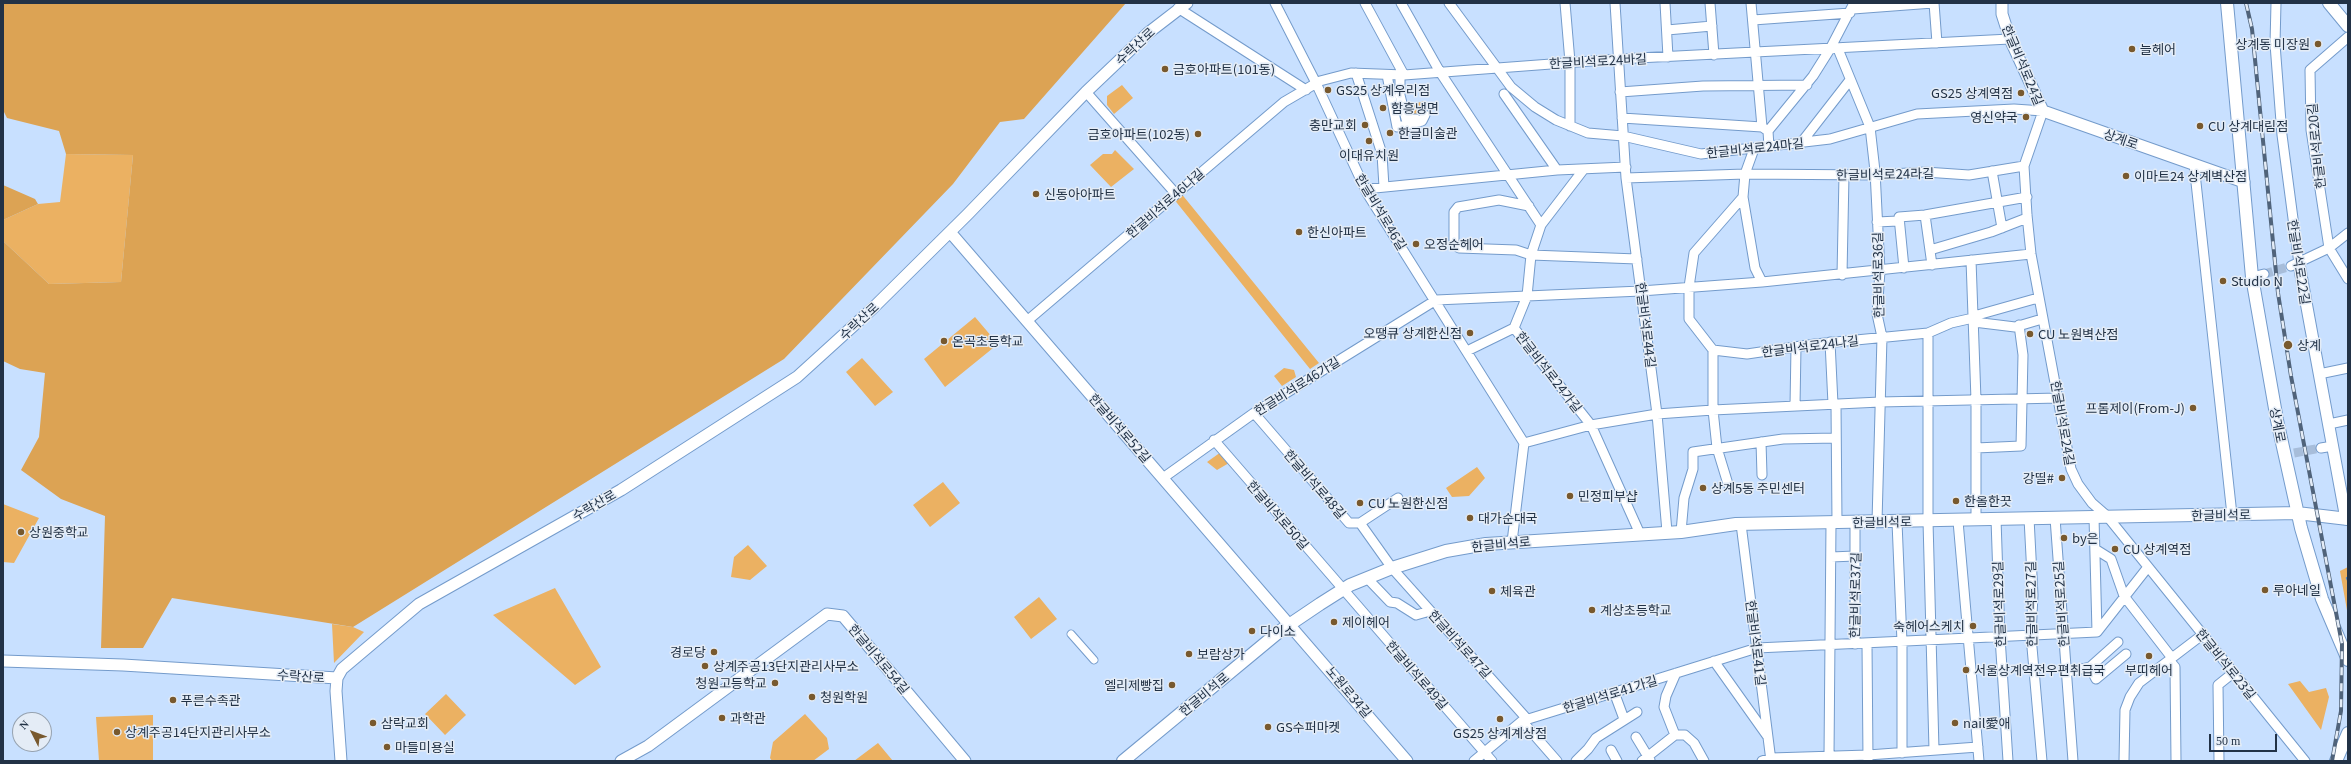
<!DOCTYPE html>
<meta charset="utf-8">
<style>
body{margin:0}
#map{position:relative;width:2351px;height:764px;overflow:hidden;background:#c8e0ff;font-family:Georgia,serif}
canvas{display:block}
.frame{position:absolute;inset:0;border:4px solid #223246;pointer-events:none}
.north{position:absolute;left:12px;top:712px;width:40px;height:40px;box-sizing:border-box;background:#e4ecf6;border:1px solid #96a2b0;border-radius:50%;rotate:312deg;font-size:11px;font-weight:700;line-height:16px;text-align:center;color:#223246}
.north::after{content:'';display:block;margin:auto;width:14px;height:18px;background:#78592e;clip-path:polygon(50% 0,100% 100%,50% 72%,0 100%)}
.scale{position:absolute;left:2209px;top:734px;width:68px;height:18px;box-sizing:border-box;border:2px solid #223246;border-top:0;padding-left:5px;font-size:12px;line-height:14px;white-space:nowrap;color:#223246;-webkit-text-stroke:3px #e4ecf6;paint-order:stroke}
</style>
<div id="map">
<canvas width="2351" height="764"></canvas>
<div class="frame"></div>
<div class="north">N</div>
<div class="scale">50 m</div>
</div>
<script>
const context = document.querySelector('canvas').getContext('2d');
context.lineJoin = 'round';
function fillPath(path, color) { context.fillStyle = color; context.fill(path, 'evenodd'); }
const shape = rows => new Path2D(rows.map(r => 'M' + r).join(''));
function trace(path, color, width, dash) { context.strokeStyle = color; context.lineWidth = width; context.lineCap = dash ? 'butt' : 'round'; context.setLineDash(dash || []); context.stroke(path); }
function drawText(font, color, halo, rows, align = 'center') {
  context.font = font + ' Georgia,"Noto Sans KR",serif'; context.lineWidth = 3; context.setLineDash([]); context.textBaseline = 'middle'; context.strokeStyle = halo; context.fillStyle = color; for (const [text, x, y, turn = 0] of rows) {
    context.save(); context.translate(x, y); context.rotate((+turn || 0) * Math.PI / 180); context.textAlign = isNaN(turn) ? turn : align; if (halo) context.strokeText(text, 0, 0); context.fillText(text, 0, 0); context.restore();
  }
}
fillPath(shape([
 [1122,85,1133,98,1114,114,1107,105,1107,96],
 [1424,101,1426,112,1410,115,1407,106],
 [1115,150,1134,169,1111,187,1090,165,1103,154,1112,154],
 [66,154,133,155,121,282,49,284,3,241,3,220,38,204,60,202],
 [1180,192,1319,363,1310,369,1173,198],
 [975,317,998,344,945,387,924,359],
 [862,358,893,392,875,406,846,372],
 [1284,368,1294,370,1296,377,1282,386,1274,376],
 [1221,452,1229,463,1217,470,1207,462],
 [1477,467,1485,478,1469,496,1452,497,1446,488],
 [943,482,960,503,930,527,913,505],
 [3,504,39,518,14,563,3,562],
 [748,545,767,566,750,580,731,577,734,557],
 [2348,567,2348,616,2340,571],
 [555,588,601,667,575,685,493,615],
 [1039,597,1057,619,1031,639,1014,617],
 [332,624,353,627,364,632,334,663],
 [2300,681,2309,692,2326,688,2329,697,2321,730,2288,684],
 [446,694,466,715,445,735,425,714],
 [805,714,827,738,829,749,813,761,772,761,770,758,773,742],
 [153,715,153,761,99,761,96,717],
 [878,743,893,761,854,761]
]), '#ebb162');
fillPath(shape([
 [3,3,1126,3,1024,119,1000,122,953,184,784,359,353,627,172,598,143,648,101,648,105,516,61,499,21,470,39,437,45,373,20,369,3,361,3,241,49,284,121,282,133,155,66,154,59,131,7,118,3,110],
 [3,185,35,199,38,204,3,220]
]), '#dca354');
trace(shape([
 [2347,578,2348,580]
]), '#538ccf', 2.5);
trace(shape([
 [2264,274,2291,266],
 [2294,453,2321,448]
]), '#a7bdda', 9, [9, 4.5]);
const pedestrian = shape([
 [1071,634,1094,660]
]);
const minor = shape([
 [1275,3,1316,83,1367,193,1524,443,1512,542],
 [1365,3,1404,75],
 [1401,3,1440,72,1541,225,1531,255,1527,296,1514,328,1591,425,1640,534],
 [1449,3,1511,87,1535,107,1556,120,1588,133,1623,136,1701,154,1830,139,1917,114,2014,109,2043,111,2024,166,2027,215,2031,254,2071,469,2078,484,2092,503,2107,516,2305,761],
 [1565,3,1570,62,1570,126],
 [1615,3,1626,178,1657,414,1667,532],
 [1665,3,1668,57],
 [1710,3,1714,55],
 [1751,3,1762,127],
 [1934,3,1937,43],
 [2276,3,2275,44,2282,135,2299,264],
 [1178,8,1306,90],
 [1853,9,1933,3],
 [1753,20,1850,13],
 [1667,30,1712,26],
 [2348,37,2310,70,2311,130,2329,248,2348,279],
 [1838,49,1870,127,1875,171,1880,271,1877,314,1882,337,1877,522],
 [1356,73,1382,154,1384,187],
 [1387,75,1397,127,1422,121,1425,115],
 [1400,75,1400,95,1406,119,1416,119],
 [1086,92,1176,194],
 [1620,92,1703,86,1807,85],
 [1504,94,1557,170],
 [1622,118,1762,127,1768,131],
 [1801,143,1850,80],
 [1769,147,1768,131,1813,76,1830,49,1854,3],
 [1754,149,1745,174,1743,197,1694,253,1689,287,1689,319,1713,350,1747,354,1815,344,1928,333,1951,323,1973,318],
 [2194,164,2232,515],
 [1992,171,2002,228],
 [1626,178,1745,174,1875,175,1925,172,1969,175,2024,166],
 [1365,189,1557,170,1626,167],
 [1743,197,1755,268,1762,282],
 [1529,206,1499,200,1458,207,1454,212,1454,244,1459,248,1516,250,1531,255,1637,259],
 [1925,215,1932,265],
 [1877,222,1898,221],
 [1541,225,1584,169],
 [1930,250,1991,232,2027,218],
 [1971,260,1976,400,1976,520],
 [2291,266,2329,248,2348,233],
 [1904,268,1899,217,1925,215,2027,197],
 [1842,275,1844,175],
 [2252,277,2264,274],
 [1974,316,2038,298],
 [1027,321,1284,102,1320,81,1351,73,1404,75,1618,59,2010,39],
 [1974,322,2015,327,2042,319],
 [1928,333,1928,521,1934,750],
 [1830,342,1833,404],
 [1713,350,1713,410,1717,448,1728,484],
 [1467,351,1514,328],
 [2319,374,2348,368],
 [1836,404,1837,523],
 [1795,406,1796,347],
 [1254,413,1349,523,1360,523,1392,568,1527,719],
 [2329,424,2348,420],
 [1214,440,1492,761],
 [1761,442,1762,475],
 [1524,443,1591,425,1657,414,1713,410,1880,402,2059,398],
 [1976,448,2021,446,2023,355,2019,325],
 [2321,448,2333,446],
 [1163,478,1254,413,1436,300,1641,291,1762,282,2031,254],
 [2094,517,2097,632],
 [2029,518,2033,595,2031,636,2042,761],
 [2055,518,2073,761],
 [1996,519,2000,637,2008,761],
 [1958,521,1979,761],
 [1897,522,1902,642,1902,753],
 [1360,523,1398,498],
 [1741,524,1771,761],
 [1681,532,1684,498,1693,469,1693,452,1783,439,1836,438],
 [2095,549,2111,559,2124,596,2172,658],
 [1831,557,1855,556],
 [1367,578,1390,602,1397,603,1416,615,1430,611],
 [1855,644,1855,523],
 [1867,644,1868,760],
 [2169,660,2175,667,2176,761],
 [1714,661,1768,737],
 [2090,667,2096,679,2126,654],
 [2067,672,2090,667,2118,642],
 [1614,692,1624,719],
 [1522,721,1557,761],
 [1675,735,1664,707,1666,696,1676,673],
 [1636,737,1650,760],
 [1611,750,1617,761],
 [1829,756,1831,523],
 [1474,761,1522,721,1757,648,2097,632,2148,567],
 [1576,761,1588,749,1596,738,1637,712],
 [1642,761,1675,735,1685,735,1694,743,1704,761],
 [1762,761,1771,758,1868,755,1978,747],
 [2124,761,2125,710,2130,697,2139,683,2202,635],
 [2219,761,2218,685,2233,673]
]);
const tertiary = shape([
 [2002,3,2002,14,2010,39,2043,111,2244,182],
 [950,232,1407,761],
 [2299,264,2346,519],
 [3,661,123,665,337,678],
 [341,761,336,691,337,678,342,669,419,604,621,490,797,377,873,308,968,214,1086,92,1148,33,1187,3],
 [621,761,648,746,827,614,843,616,965,761]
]);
const secondary = shape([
 [2227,3,2252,277,2277,420,2301,528,2322,599,2348,660],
 [2329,3,2348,26],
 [1123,761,1280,631,1320,604,1350,585,1392,568,1446,551,1486,544,1681,532,1736,524,2297,513,2348,519],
 [2336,761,2348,733]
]);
trace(pedestrian, '#749bcb', 9);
trace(minor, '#749bcb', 11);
trace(tertiary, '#749bcb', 13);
trace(secondary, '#749bcb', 14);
trace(pedestrian, '#fff', 7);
trace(minor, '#fff', 9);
trace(tertiary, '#fff', 11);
trace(secondary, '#fff', 12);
const rail = shape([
 [2246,3,2252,29,2278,293,2291,376,2342,644,2341,711,2332,761]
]);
trace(rail, '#50637a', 4);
trace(rail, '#e4ecf6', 2.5, [8]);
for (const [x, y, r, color] of [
 [2318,44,4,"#78592e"],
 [2132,49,4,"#78592e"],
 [1165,69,4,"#78592e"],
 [1328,90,4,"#78592e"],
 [2021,93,4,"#78592e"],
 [1383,108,4,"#78592e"],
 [2026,117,4,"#78592e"],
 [1365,125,4,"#78592e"],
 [2200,126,4,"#78592e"],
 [1390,133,4,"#78592e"],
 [1198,134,4,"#78592e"],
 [1369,141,4,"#78592e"],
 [2126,176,4,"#78592e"],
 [1036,194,4,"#78592e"],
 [1299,232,4,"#78592e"],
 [1416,244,4,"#78592e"],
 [2223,281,4,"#78592e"],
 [1470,333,4,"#78592e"],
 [2030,334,4,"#78592e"],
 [944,341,4,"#78592e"],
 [2288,345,5,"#78592e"],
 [2193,408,4,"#78592e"],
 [2062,478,4,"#78592e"],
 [1703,488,4,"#78592e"],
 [1570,496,4,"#78592e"],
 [1956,501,4,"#78592e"],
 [1360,503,4,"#78592e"],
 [1470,518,4,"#78592e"],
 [21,532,4,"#78592e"],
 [2064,538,4,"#78592e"],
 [2115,549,4,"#78592e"],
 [2265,590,4,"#78592e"],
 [1492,591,4,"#78592e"],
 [1592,610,4,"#78592e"],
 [1334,622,4,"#78592e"],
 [1973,626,4,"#78592e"],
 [1252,631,4,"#78592e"],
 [714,652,4,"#78592e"],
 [1189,654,4,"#78592e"],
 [2149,656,4,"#78592e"],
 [705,666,4,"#78592e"],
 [1966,670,4,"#78592e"],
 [775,683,4,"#78592e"],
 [1172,685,4,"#78592e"],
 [812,697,4,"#78592e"],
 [173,700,4,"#78592e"],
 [722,718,4,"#78592e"],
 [1500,719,4,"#78592e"],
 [373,723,4,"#78592e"],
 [1955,723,4,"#78592e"],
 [1268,727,4,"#78592e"],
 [117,732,4,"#78592e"],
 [387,747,4,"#78592e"]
]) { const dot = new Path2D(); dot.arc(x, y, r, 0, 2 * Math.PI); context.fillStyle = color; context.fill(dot); trace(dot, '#e4ecf6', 1.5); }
drawText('13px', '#223246', '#e4ecf6', [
 ["상계동 미장원",2310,44,"right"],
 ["늘헤어",2140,49],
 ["금호아파트(101동)",1173,69],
 ["GS25 상계우리점",1336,90],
 ["GS25 상계역점",2013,93,"right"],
 ["함흥냉면",1391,108],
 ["영신약국",2018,117,"right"],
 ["충만교회",1357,125,"right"],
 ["CU 상계대림점",2208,126],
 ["한글미술관",1398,133],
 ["금호아파트(102동)",1190,134,"right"],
 ["이대유치원",1369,155,"center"],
 ["이마트24 상계벽산점",2134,176],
 ["신동아아파트",1044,194],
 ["한신아파트",1307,232],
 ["오정순헤어",1424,244],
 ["Studio N",2231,281],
 ["오땡큐 상계한신점",1462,333,"right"],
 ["CU 노원벽산점",2038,334],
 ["온곡초등학교",952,341],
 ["상계",2297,345],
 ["프롬제이(From-J)",2185,408,"right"],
 ["강띨#",2054,478,"right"],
 ["상계5동 주민센터",1711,488],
 ["민정피부샵",1578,496],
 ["한올한끗",1964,501],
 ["CU 노원한신점",1368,503],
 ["대가순대국",1478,518],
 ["상원중학교",29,532],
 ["by은",2072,538],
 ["CU 상계역점",2123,549],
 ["루아네일",2273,590],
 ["체육관",1500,591],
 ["계상초등학교",1600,610],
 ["제이헤어",1342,622],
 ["숙헤어스케치",1965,626,"right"],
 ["다이소",1260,631],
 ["경로당",706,652,"right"],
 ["보람상가",1197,654],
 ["상계주공13단지관리사무소",713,666],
 ["서울상계역전우편취급국",1974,670],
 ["부띠헤어",2149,670,"center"],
 ["청원고등학교",767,683,"right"],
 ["엘리제빵집",1164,685,"right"],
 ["청원학원",820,697],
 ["푸른수족관",181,700],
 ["과학관",730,718],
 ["삼락교회",381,723],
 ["nail愛애",1963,723],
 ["GS수퍼마켓",1276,727],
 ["상계주공14단지관리사무소",125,732],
 ["GS25 상계계상점",1500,733,"center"],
 ["마들미용실",395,747]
], 'left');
drawText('13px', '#223246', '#e4ecf6', [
 ["수락산로",1135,46,-43],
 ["한글비석로24바길",1598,61,-3],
 ["한글비석로24길",2023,65,67],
 ["상계로",2121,139,19],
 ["한글비석로20길",2316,146,-96],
 ["한글비석로24마길",1755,148,-6],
 ["한글비석로24라길",1885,174,-1],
 ["한글비석로46나길",1165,203,-41],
 ["한글비석로46길",1381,212,59],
 ["한글비석로22길",2299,262,81],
 ["한글비석로36길",1878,275,-91],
 ["수락산로",859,321,-43],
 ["한글비석로44길",1646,325,83],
 ["한글비석로24나길",1810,346,-7],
 ["한글비석로24가길",1549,372,52],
 ["한글비석로46가길",1297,386,-32],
 ["한글비석로24길",2063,423,80],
 ["상계로",2278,425,79],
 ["한글비석로52길",1120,428,49],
 ["한글비석로48길",1315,484,49],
 ["수락산로",594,505,-30],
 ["한글비석로50길",1278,515,49],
 ["한글비석로",2221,515,-1],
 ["한글비석로",1882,522,-1],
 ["한글비석로",1501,544,-6],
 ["한글비석로37길",1855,595,-89],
 ["한글비석로29길",1999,604,-92],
 ["한글비석로27길",2031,604,-91],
 ["한글비석로25길",2061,604,-94],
 ["한글비석로41길",1756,643,83],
 ["한글비석로47길",1460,644,48],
 ["한글비석로54길",879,659,50],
 ["한글비석로23길",2226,664,51],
 ["한글비석로49길",1417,675,49],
 ["수락산로",301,676,4],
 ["노원로34길",1349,692,50],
 ["한글비석로",1204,694,-40],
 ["한글비석로41가길",1610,694,-17]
]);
</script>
